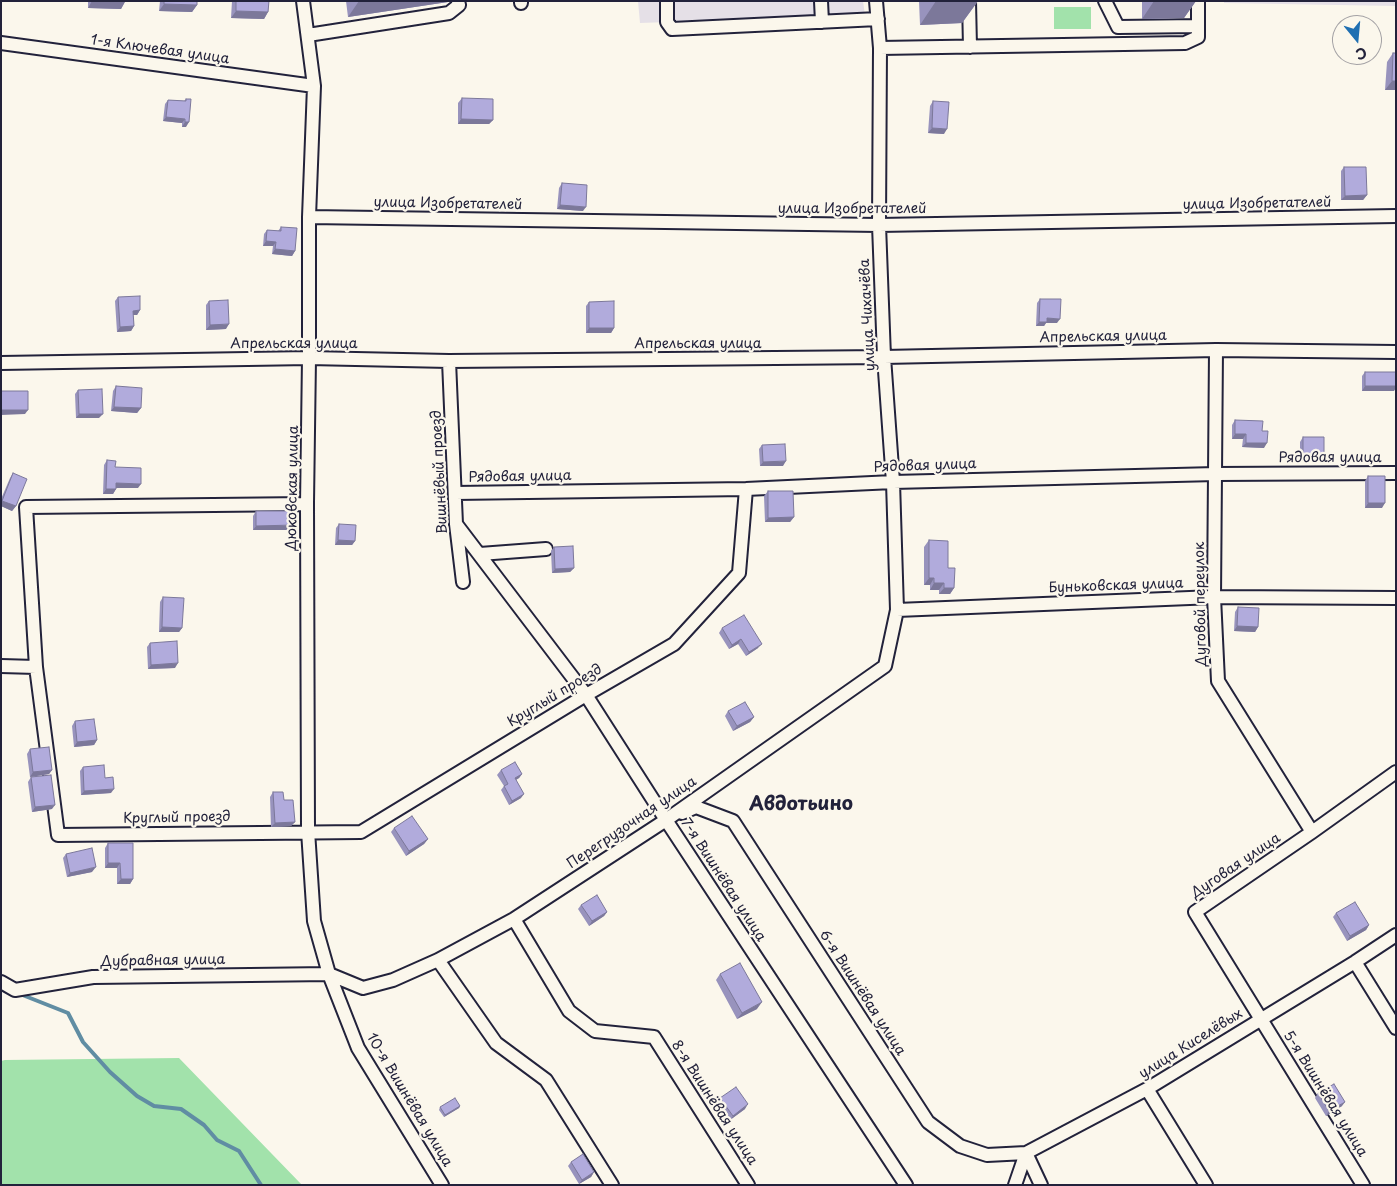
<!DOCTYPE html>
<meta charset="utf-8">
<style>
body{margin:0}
#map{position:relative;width:1397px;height:1186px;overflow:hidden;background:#fbf7ec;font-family:"Playpen Sans",sans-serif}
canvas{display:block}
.frame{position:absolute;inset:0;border:2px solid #22223b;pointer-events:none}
.north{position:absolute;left:1332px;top:15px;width:50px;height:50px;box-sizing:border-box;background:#fbf7ec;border:1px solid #a4a2a5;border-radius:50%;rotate:163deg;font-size:14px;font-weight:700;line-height:20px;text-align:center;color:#22223b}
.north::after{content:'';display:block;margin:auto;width:18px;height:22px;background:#1f6fb2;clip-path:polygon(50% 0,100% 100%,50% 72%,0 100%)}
</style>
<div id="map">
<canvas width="1397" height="1186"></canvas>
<div class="frame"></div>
<div class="north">С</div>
</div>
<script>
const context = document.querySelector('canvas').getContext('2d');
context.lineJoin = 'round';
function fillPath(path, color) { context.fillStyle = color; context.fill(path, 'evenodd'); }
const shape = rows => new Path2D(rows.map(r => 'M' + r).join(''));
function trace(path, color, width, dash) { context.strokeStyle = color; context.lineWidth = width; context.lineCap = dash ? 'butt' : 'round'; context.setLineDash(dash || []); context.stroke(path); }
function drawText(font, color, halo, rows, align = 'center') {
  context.font = font + ' "Playpen Sans",sans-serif'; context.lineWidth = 4.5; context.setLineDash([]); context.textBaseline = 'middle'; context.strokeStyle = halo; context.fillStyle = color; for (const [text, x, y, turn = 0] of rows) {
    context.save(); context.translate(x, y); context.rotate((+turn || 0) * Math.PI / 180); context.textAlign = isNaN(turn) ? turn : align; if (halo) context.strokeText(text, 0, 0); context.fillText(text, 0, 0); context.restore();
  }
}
fillPath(shape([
 [638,1,863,1,865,15,640,23],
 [1224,1,1396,1,1396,6,1224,3]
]), '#e5e0e7');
fillPath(shape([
 [1054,7,1091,7,1091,29,1054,29],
 [179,1058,302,1185,1,1185,1,1061,5,1060]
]), '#a2e2ab');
trace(shape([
 [20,994,68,1013,83,1042,110,1072,137,1096,154,1106,181,1109,204,1125,217,1140,239,1151,261,1185]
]), '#608da3', 4);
const minor = shape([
 [303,1,314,86,309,217,309,358,307,504,308,831,314,921,329,974,358,1048,442,1185],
 [521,1,521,3],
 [667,1,667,22,672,29,878,19],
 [821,1,822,22],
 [969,1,970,47],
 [1105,1,1118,27,1198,26],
 [308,35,449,13,459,5,458,1],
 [1,43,314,86],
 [880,48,1185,43,1198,37,1198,1],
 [309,217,879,225,1396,216],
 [1216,350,1214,597,1218,681,1312,832],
 [449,361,456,524,463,582],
 [1,363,309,358,449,361,884,357,1216,350,1396,352],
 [455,493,746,489,893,482,1216,474,1396,473],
 [307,504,26,507,36,667,58,835,361,832,586,695,674,644,739,573,746,489],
 [456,524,586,695,666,820,906,1185],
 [480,554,546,549],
 [897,610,1214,597,1396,598],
 [1,666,36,667],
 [682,813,696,807,733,821,928,1122,960,1146,987,1155,1026,1153],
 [514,919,569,1011,595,1031,654,1037,748,1185],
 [438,960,496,1043,546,1080,612,1185],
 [1355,962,1396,1028],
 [1,982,15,990,93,977,329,974,363,988,393,980,438,960,514,919,666,820,885,666,897,610,893,482,884,357,879,225,880,48,876,1],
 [1147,1089,1206,1185],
 [1026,1153,1041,1185],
 [1015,1185,1026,1153,1147,1089,1355,962,1396,935],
 [1363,1185,1195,912,1312,832,1396,772]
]);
trace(minor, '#22223b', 16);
trace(minor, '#fbf7ec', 12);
fillPath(shape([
 [88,1,125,1,121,9,88,8],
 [160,1,197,1,197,5,192,12,159,11],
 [232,1,269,1,268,12,264,19,231,18],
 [346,1,448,1,448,2,348,17],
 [919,1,978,1,962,23,920,25],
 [1142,1,1196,1,1184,18,1142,19],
 [1393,53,1396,53,1396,90,1385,90,1387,62],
 [462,98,493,120,489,124,458,124,458,103],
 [186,99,186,127,182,127,182,123,163,121,165,104,168,100,184,101],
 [933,101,944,134,928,133,930,106],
 [1344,167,1367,195,1363,200,1341,200,1341,171],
 [562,183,583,211,557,209,559,188],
 [281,227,295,251,292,256,272,254,273,246,263,246,264,234,267,230,278,231],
 [118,297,140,310,137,315,133,315,134,326,131,331,117,332,115,301],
 [1040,299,1057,323,1046,323,1044,326,1036,326,1037,303],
 [209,301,226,329,206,330,206,305],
 [589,302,614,328,611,333,586,333,586,306],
 [1365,372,1394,391,1362,391,1362,376],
 [116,386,141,408,137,413,111,411,113,391],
 [78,390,99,418,76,418,75,394],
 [1235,420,1262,431,1264,448,1242,447,1243,439,1232,439,1232,425],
 [1303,437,1324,455,1321,459,1300,459,1300,442],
 [762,445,783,466,760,466,759,449],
 [107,460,115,467,138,488,116,488,116,489,113,494,103,494,104,465],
 [13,473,16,506,12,511,1,506,1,499,10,478],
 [1368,476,1382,508,1365,508,1365,481],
 [768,491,794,517,790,522,765,522,764,496],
 [256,511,291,530,253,530,253,516],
 [339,524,355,541,352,545,335,545,336,528],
 [929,540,948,568,954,588,950,594,939,594,939,590,930,590,930,585,924,585,924,547],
 [554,547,574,568,570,572,552,573,551,551],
 [163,597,182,628,179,632,159,632,160,602],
 [1238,607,1258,627,1255,632,1234,631,1235,612],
 [722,628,758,648,746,656,738,644,729,649,719,633],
 [150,643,175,668,148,669,147,647],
 [728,711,754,717,750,722,733,731,725,716],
 [75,721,97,740,94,745,74,747,72,726],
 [30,749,52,770,49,774,30,777,27,754],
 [83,767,105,778,111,793,81,795,80,771],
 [501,770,522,774,519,778,516,780,521,798,509,805,501,790,504,786,497,775],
 [31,777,52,809,32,812,28,782],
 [273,792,284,800,295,822,291,826,271,827,270,797],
 [394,828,428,839,424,844,406,856,391,832],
 [108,843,133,879,130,884,117,884,117,868,105,868,105,848],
 [66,854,92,872,67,877,63,858],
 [581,905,607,912,604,916,589,926,578,909],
 [1336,913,1369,925,1366,930,1347,941,1333,917],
 [720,974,757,1009,737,1019,716,980],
 [1318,1093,1342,1106,1326,1116,1315,1098],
 [720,1098,745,1109,730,1120,717,1103],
 [460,1106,459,1108,444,1117,439,1110,440,1107],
 [571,1162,594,1172,591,1177,579,1184,568,1166]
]), '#9893bd');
fillPath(shape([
 [92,1,108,1,125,2,121,9,88,8],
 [359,1,448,1,448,2,348,17],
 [936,1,978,1,962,23,920,25],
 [1154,1,1196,1,1184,18,1142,19],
 [164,4,197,5,192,12,159,11],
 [236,11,268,12,264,19,231,18],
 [1392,81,1396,81,1396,90,1385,90],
 [166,117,185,119,182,123,163,121],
 [461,119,493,120,489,124,458,124],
 [185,122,189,122,186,127,182,127],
 [932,128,947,129,944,134,928,133],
 [1367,195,1363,200,1341,200,1345,196],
 [560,205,586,207,583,211,557,209],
 [266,241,276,242,273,246,263,246],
 [275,249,295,251,292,256,272,254],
 [140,310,137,315,130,315,133,311],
 [1047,318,1060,319,1057,323,1046,323,1044,326,1036,326,1039,322],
 [229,324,226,329,206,330,210,325],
 [134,326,131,331,117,332,120,327],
 [589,328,614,328,611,333,586,333],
 [1365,386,1396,386,1396,388,1394,391,1362,391],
 [114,407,141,408,137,413,111,411],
 [1,410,28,410,25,414,1,415],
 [79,414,103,414,99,418,76,418],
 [1235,434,1246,434,1243,439,1232,439],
 [1246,443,1267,443,1264,448,1242,447],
 [1303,454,1324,455,1321,459,1300,459],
 [786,461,783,466,760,466,763,462],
 [116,483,141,484,138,488,113,488],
 [106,489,116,489,113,494,103,494],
 [2,501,16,506,12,511,1,506],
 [1368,503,1385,503,1382,508,1365,508],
 [794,517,790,522,765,522,768,518],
 [294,525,291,530,253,530,256,526],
 [338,540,355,541,352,545,335,545],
 [574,568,570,572,552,573,555,569],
 [929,578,934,578,930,585,924,585],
 [934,583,944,583,939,590,930,590],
 [944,588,954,588,950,594,939,594],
 [1237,626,1258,627,1255,632,1234,631],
 [162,627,182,628,179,632,159,632],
 [741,639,738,644,729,649,732,645],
 [762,644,758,648,746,656,749,652],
 [178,663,175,668,148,669,151,665],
 [754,717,750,722,733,731,737,726],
 [97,740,94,745,74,747,77,742],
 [52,770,49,774,30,777,33,772],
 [522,774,519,778,512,782,515,778],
 [114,789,111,793,81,795,84,791],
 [524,794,521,798,509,805,512,801],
 [55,805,52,809,32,812,35,807],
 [295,822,291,826,271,827,275,823],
 [428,839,424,844,406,856,409,851],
 [108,863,120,863,117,868,105,868],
 [96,867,92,872,67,877,70,873],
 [121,879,133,879,130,884,117,884],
 [607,912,604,916,589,926,592,921],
 [1369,925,1366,930,1347,941,1350,936],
 [762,1002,757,1009,737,1019,742,1013],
 [1345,1102,1342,1106,1326,1116,1329,1111],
 [748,1104,745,1109,730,1120,733,1116],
 [460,1106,459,1108,444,1117,445,1115],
 [594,1172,591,1177,579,1184,582,1180]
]), '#7c789a');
const building = shape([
 [164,1,197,1,197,5,164,4,164,1],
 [236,1,269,1,268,12,236,11,236,1],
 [1393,53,1396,53,1396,81,1392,81,1393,53],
 [462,98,493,99,493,120,461,119,462,98],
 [186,99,191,99,189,122,185,122,185,119,166,117,168,100,186,101,186,99],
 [933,101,949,102,947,129,932,128,933,101],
 [1344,167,1366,167,1367,195,1345,196,1344,167],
 [562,183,587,185,586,207,560,205,562,183],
 [281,227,297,228,295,251,275,249,276,242,266,241,267,230,281,231,281,227],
 [140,296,140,310,133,311,134,326,120,327,118,297,140,296],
 [1040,299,1061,299,1060,319,1047,318,1047,322,1039,322,1040,299],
 [228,300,229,324,210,325,209,301,228,300],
 [614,301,614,328,589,328,589,302,614,301],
 [1365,372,1396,372,1396,386,1365,386,1365,372],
 [116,386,142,388,141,408,114,407,116,386],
 [102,389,103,414,79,414,78,390,102,389],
 [1,391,28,391,28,410,1,410,1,391],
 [1235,420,1263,421,1262,431,1268,431,1267,443,1246,443,1246,434,1235,434,1235,420],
 [1303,437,1324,437,1324,455,1303,454,1303,437],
 [785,444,786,461,763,462,762,445,785,444],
 [107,460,116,461,115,467,141,468,141,484,116,483,116,489,106,489,107,460],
 [13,473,27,479,16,506,2,501,13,473],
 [1368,476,1385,476,1385,503,1368,503,1368,476],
 [768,491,793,491,794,517,768,518,768,491],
 [256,511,294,511,294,525,256,526,256,511],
 [339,524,356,525,355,541,338,540,339,524],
 [929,540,948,541,948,568,955,568,954,588,944,588,944,583,934,583,934,578,929,578,929,540],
 [573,546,574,568,555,569,554,547,573,546],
 [163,597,184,598,182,628,162,627,163,597],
 [1238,607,1259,608,1258,627,1237,626,1238,607],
 [744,615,762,644,749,652,741,639,732,645,722,628,744,615],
 [177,641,178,663,151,665,150,643,177,641],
 [745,702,754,717,737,726,728,711,745,702],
 [94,719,97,740,77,742,75,721,94,719],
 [49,747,52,770,33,772,30,749,49,747],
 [515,762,522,774,515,778,524,794,512,801,504,786,508,784,501,770,515,762],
 [104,765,105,778,113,777,114,789,84,791,83,767,104,765],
 [51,775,55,805,35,807,31,777,51,775],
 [273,792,283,792,284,800,293,800,295,822,275,823,273,792],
 [412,816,428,839,409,851,394,828,412,816],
 [108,843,133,843,133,879,121,879,120,863,108,863,108,843],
 [92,848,96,867,70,873,66,854,92,848],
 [597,895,607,912,592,921,581,905,597,895],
 [1355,902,1369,925,1350,936,1336,913,1355,902],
 [740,963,762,1002,742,1013,720,974,740,963],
 [1334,1084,1345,1102,1329,1111,1318,1093,1334,1084],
 [736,1087,748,1104,733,1116,720,1098,736,1087],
 [455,1098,460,1106,445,1115,440,1107,455,1098],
 [583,1154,594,1172,582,1180,571,1162,583,1154]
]);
fillPath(building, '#b1abdc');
trace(building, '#7c789a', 1);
drawText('14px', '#22223b', '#fbf7ec', [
 ["1-я Ключевая улица",160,50,8],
 ["улица Изобретателей",448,204,1],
 ["улица Изобретателей",1257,204,-1],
 ["улица Изобретателей",852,209],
 ["улица Чихачёва",868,315,-93],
 ["Апрельская улица",1103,337,-1],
 ["Апрельская улица",294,344],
 ["Апрельская улица",698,344],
 ["Рядовая улица",1330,458],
 ["Рядовая улица",925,466,-2],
 ["Вишнёвый проезд",440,472,-93],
 ["Рядовая улица",520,477,-1],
 ["Дюковская улица",293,488,-89],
 ["Буньковская улица",1116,586,-2],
 ["Дуговой переулок",1201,604,-91],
 ["Круглый проезд",555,696,-31],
 ["Круглый проезд",177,818,-1],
 ["Перегрузочная улица",632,823,-34],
 ["Дуговая улица",1236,866,-34],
 ["7-я Вишнёвая улица",723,880,57],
 ["Дубравная улица",163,961,-1],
 ["6-я Вишнёвая улица",862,993,57],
 ["улица Киселёвых",1191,1044,-32],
 ["5-я Вишнёвая улица",1325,1094,58],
 ["10-я Вишнёвая улица",409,1100,59],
 ["8-я Вишнёвая улица",714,1103,57]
]);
drawText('bold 19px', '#22223b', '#fbf7ec', [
 ["Авдотьино",801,805]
]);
</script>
